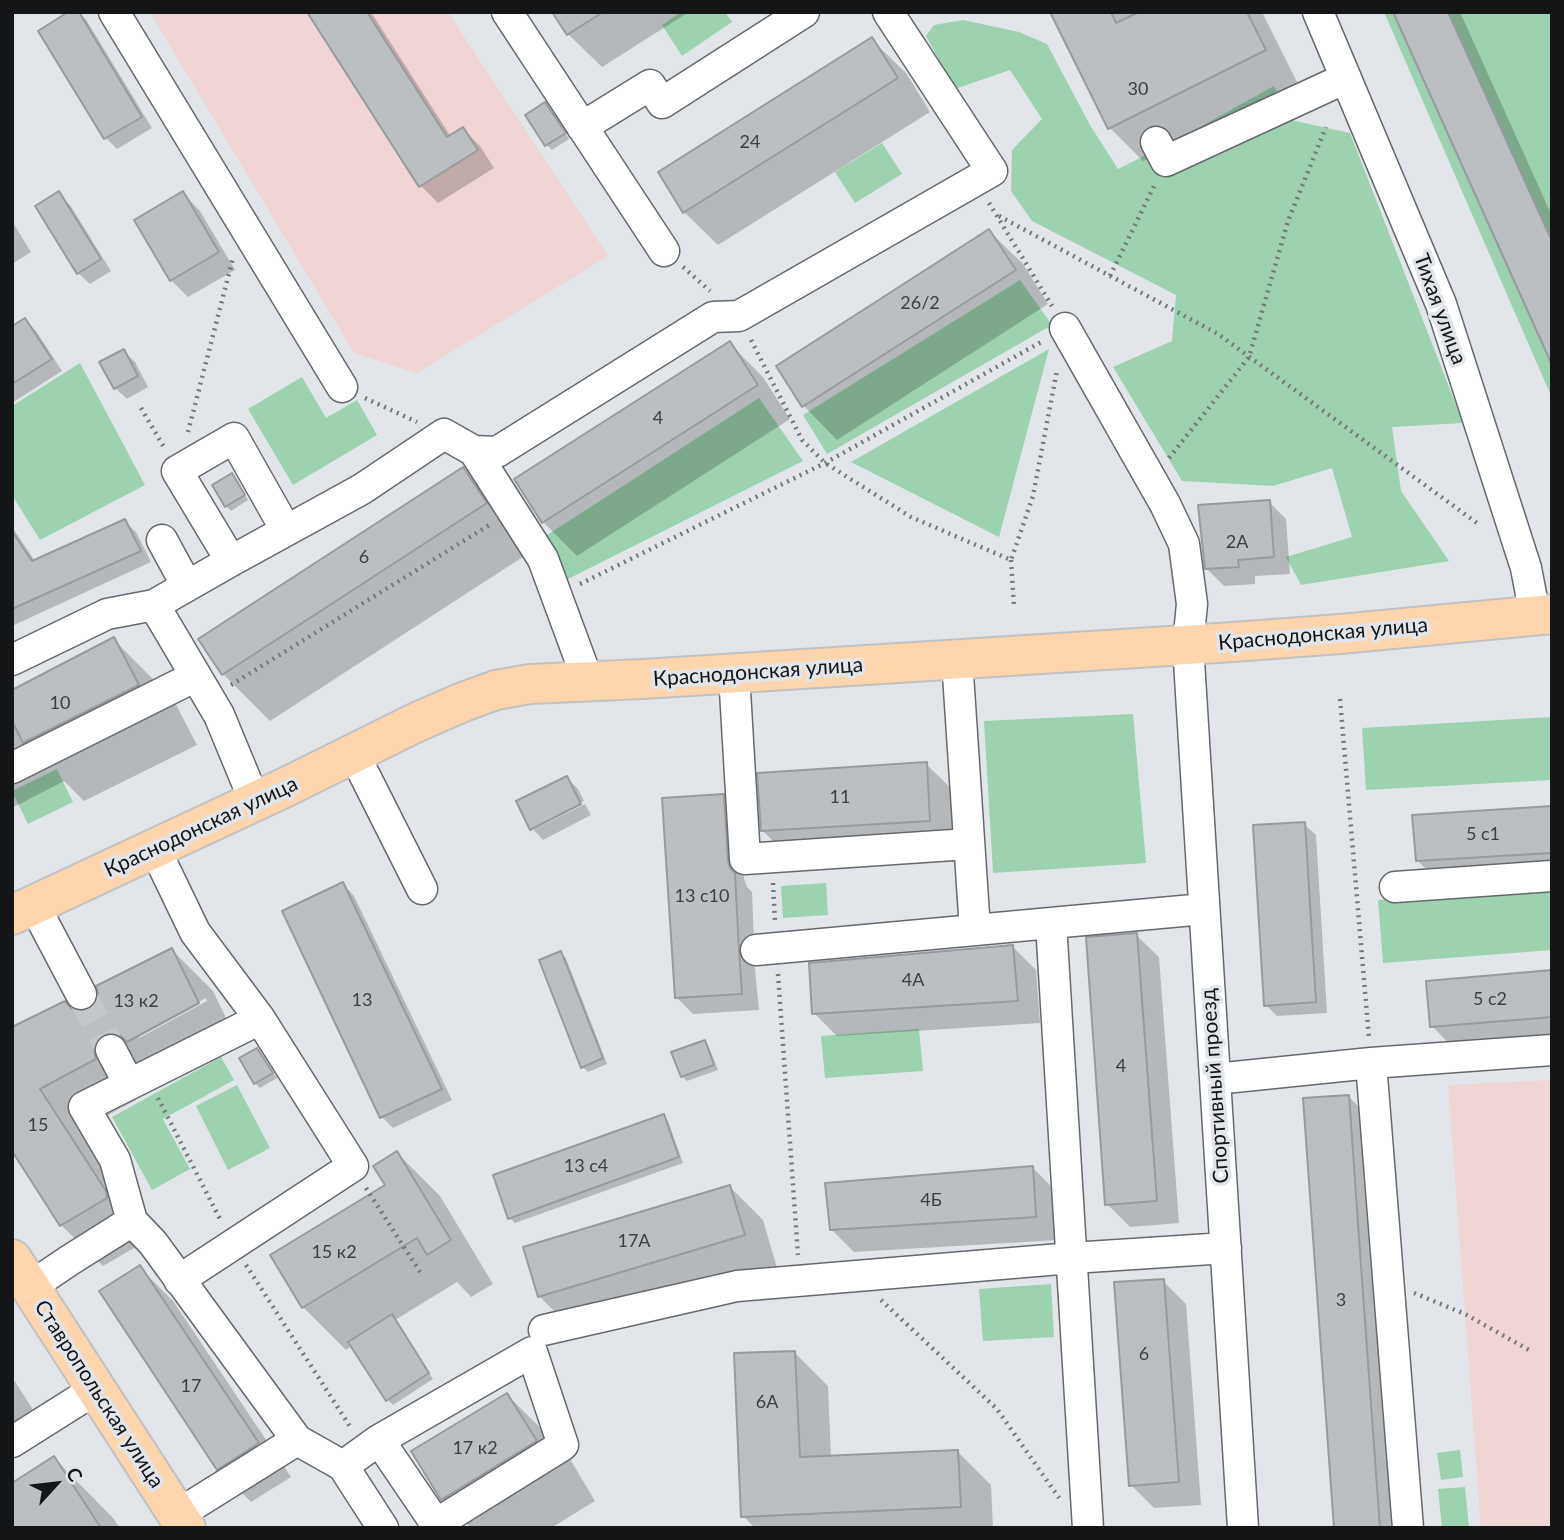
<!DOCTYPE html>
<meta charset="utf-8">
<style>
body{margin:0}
#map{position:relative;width:1564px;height:1540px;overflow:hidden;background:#e2e6ea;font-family:Lato,sans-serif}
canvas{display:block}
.frame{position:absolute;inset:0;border:14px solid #131516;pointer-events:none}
.north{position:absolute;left:21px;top:1449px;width:70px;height:70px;-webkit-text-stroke:5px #e2e6ea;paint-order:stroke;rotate:63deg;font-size:19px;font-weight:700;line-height:28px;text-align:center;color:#131516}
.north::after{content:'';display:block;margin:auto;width:24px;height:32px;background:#131516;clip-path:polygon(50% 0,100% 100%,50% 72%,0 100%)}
</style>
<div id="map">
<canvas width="1564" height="1540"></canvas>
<div class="frame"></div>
<div class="north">С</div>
</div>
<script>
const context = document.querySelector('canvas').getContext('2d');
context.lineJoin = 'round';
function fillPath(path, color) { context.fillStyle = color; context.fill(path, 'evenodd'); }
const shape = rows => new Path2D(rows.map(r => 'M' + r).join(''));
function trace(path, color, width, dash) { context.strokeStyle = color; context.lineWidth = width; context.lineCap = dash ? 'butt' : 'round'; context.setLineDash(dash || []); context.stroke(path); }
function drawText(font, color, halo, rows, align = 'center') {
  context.font = font + ' Lato,sans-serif'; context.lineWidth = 7; context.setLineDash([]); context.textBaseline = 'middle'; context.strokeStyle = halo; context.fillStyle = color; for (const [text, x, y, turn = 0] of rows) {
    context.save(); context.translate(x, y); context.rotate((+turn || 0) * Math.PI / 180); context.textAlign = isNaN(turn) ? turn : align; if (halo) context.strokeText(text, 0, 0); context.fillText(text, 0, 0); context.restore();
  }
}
fillPath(shape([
 [150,12,448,12,608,256,417,373,354,353],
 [1552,1080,1552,1525,1521,1528,1481,1528,1448,1085]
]), '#efd5d3');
fillPath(shape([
 [681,12,725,12,732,22,682,56,662,25],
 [1384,12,1552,12,1552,398],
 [963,20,1019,32,1047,44,1090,125,1118,169,1180,138,1274,86,1291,120,1350,133,1463,423,1392,427,1401,491,1449,561,1301,585,1286,557,1352,537,1332,468,1273,486,1182,481,1113,367,1172,341,1176,295,1032,221,1011,191,1012,150,1042,119,1010,70,955,89,926,36,934,25],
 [882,143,902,174,855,203,835,172],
 [1020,280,1052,325,827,454,803,415],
 [1049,349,999,537,851,462],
 [80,363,145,485,40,540,12,495,12,406],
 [302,377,326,418,357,400,377,435,293,485,248,409],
 [759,398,803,461,568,579,544,537],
 [1133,714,1146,863,993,873,984,721],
 [1552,717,1552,780,1366,790,1362,728],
 [57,769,73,802,28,824,12,791],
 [826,883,828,915,783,918,781,886],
 [1552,887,1552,950,1383,963,1378,900],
 [919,1029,923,1071,825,1078,821,1036],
 [221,1057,234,1080,163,1119,190,1169,152,1190,112,1117],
 [237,1085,270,1148,228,1170,196,1106],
 [1051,1284,1054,1337,983,1341,979,1289],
 [1460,1450,1463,1477,1441,1480,1437,1453],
 [1465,1487,1469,1528,1442,1528,1438,1489]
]), '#9cd2af');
fillPath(shape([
 [79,12,87,21,152,128,117,149,106,138],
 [309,12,371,12,451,137,463,129,480,146,494,168,438,203,421,186],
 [554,12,689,12,602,67,568,34],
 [1052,12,1262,12,1298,84,1143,161,1110,128],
 [1395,12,1460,12,1552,216,1552,360],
 [872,40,906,73,930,112,718,245,684,212],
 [545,104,569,139,552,150,547,145,528,115],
 [183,193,200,211,235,270,188,297,171,280],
 [58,194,70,205,111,271,90,284,78,273,37,207],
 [12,221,31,252,12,264],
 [989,231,1023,264,1048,304,837,440,804,406,778,366],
 [25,320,36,331,62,371,12,403,12,328],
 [729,343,763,377,790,419,577,556,543,522],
 [123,351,135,362,148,387,127,399,115,388],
 [463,469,510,516,532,551,270,721,223,674],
 [231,475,236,480,248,500,231,511,226,506],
 [1269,502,1286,519,1290,574,1255,576,1255,584,1224,586,1207,569],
 [124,521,136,532,151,562,12,626,12,527,35,561],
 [114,640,173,699,197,745,84,801,64,781,12,808,12,692],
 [926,764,960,797,963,854,796,864,763,831],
 [567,778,578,789,584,801,533,826,533,830,585,804,591,815,543,840,532,828,518,802],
 [723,796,740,813,744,879,747,887,752,892,755,969,759,1010,693,1014,676,997],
 [1552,808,1552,888,1451,894,1417,860],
 [1304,824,1316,835,1327,1013,1277,1016,1266,1005],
 [343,884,354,896,452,1100,393,1128,382,1117,284,912],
 [1136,935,1159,957,1179,1223,1130,1227,1107,1204],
 [1013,947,1036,970,1040,1023,837,1036,814,1013],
 [172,950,213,991,239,1045,169,1082,163,1076,134,1091,136,1100,80,1130,146,1234,148,1240,103,1266,61,1225,12,1148,72,1011,89,1011],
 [206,998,207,1001,139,1038,139,1034],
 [561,953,566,958,607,1064,588,1072,583,1067],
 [1552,972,1552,1052,1465,1060,1432,1026],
 [704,1042,709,1047,718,1070,687,1081,682,1076],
 [257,1050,262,1055,277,1078,260,1088,255,1083],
 [1348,1096,1382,1130,1411,1528,1336,1528],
 [663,1116,668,1121,683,1163,515,1223,510,1218],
 [397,1153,440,1196,493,1284,471,1297,457,1282,395,1320,433,1379,393,1405,388,1400,352,1346,346,1350,303,1307,387,1186],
 [1033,1168,1056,1191,1059,1240,854,1252,831,1229],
 [729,1186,763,1220,777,1268,573,1330,539,1296],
 [139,1267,173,1301,291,1477,251,1502,218,1469],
 [1163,1281,1186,1304,1201,1505,1154,1508,1131,1485],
 [794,1352,828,1386,831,1457,957,1451,991,1485,993,1528,755,1528,743,1516],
 [12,1377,41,1422,12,1441],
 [507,1395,567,1454,595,1501,551,1528,471,1528,443,1499,414,1452],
 [54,1458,113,1518,120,1528,15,1528]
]), '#0003');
const building = shape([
 [68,12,79,12,142,117,104,139,38,31,68,12],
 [307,12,367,12,447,137,463,127,478,150,419,187,307,12],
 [552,12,603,12,567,35,552,12],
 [1050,12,1111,12,1116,23,1139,12,1247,12,1266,50,1108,129,1050,12],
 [1393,12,1448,12,1552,241,1552,365,1393,12],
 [872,37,898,78,683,213,658,172,872,37],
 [545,102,566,133,545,146,525,115,545,102],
 [59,191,101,259,77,274,35,206,59,191],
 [183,191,219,252,170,281,134,220,183,191],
 [989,229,1016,270,802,407,776,366,989,229],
 [25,318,52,359,12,384,12,326,25,318],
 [730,341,758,385,542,523,514,479,730,341],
 [124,349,138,376,114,389,99,362,124,349],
 [463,467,487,503,222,675,198,639,463,467],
 [232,473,245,495,225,507,212,485,232,473],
 [1270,500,1274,557,1238,560,1239,567,1205,569,1198,505,1270,500],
 [125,519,141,551,12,609,12,531,32,561,125,519],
 [114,637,139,685,23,743,12,721,12,690,114,637],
 [927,762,930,821,761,831,757,773,927,762],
 [567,776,581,804,530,830,516,801,567,776],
 [724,794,728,860,730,868,735,873,739,951,742,994,675,998,662,798,724,794],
 [1552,806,1552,853,1416,861,1412,815,1552,806],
 [1305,822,1316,1002,1264,1006,1253,825,1305,822],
 [343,882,442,1089,380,1118,282,911,343,882],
 [1137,933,1157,1201,1105,1205,1086,937,1137,933],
 [1013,945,1018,1001,812,1014,809,963,1013,945],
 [172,948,199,1003,127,1042,121,1036,112,1033,102,1035,96,1041,94,1049,96,1059,40,1089,106,1191,107,1198,60,1226,12,1151,12,1027,65,1001,72,1009,81,1011,89,1010,96,1003,98,994,96,986,172,948],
 [561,951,603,1058,581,1068,539,960,561,951],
 [1552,970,1552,1017,1430,1027,1426,981,1552,970],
 [705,1040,714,1065,681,1077,671,1052,705,1040],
 [257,1048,273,1073,254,1084,239,1058,257,1048],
 [1349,1095,1361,1266,1380,1528,1334,1528,1320,1335,1303,1098,1349,1095],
 [664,1114,679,1157,508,1219,493,1175,664,1114],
 [397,1151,451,1240,427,1255,417,1238,302,1308,270,1255,385,1185,373,1166,397,1151],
 [1033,1166,1036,1217,830,1230,825,1183,1033,1166],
 [730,1185,745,1235,538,1297,523,1247,730,1185],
 [140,1265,259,1443,217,1470,99,1291,140,1265],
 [1164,1279,1179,1482,1129,1486,1114,1282,1164,1279],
 [392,1314,429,1373,386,1401,348,1342,392,1314],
 [795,1351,800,1457,958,1450,961,1507,741,1517,734,1353,795,1351],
 [507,1393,537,1441,441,1500,411,1451,507,1393],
 [54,1456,71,1482,101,1528,12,1528,12,1483,54,1456]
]);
fillPath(building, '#bbbfc2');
trace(building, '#979a9e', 2);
trace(shape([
 [81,994,111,1050]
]), '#c3c7ca', 30, [30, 15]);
const minor = shape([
 [114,12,342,387],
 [507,12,664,251],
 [1318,12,1441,304,1526,568,1535,615],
 [582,127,650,85,662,103,804,12],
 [1156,142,1166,161,1346,78],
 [1065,328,1165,504,1184,544,1192,604,1188,645,1243,1528],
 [474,451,543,559,588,681],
 [162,540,187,586],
 [231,561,177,471,234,438,286,530],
 [957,659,975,930,1051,923,1088,1528],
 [12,660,107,614,154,605],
 [734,674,745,859,968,844],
 [354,754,422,889],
 [12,768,196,676],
 [255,802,219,715,154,605,231,561,362,489,444,434,474,451,497,452,713,317,739,316,992,171,888,12],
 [155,849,195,932,260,1019,84,1107,115,1160,132,1221,153,1243,297,1440],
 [1395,887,1552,876],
 [34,905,81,994],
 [1051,923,1204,909],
 [756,950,975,930],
 [111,1050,129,1084],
 [1371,1063,1552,1050],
 [1215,1079,1371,1063,1408,1528],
 [179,1280,353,1166,260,1019],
 [30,1287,70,1260,132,1221],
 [544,1330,737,1286,1072,1258,1226,1248],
 [12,1442,96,1389],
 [343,1466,379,1440,532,1352,563,1445,436,1524,379,1440],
 [177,1515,297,1440,343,1466,383,1528]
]);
const major = shape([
 [12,915,286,787,415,723,463,702,496,690,530,684,643,679,1233,642,1340,634,1552,614],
 [12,1259,186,1528]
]);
trace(minor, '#65696c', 33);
trace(major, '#c2c2c2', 42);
trace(shape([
 [989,203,1052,306],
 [999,216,1218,334,1477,523],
 [683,267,710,291],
 [1110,276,1155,184],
 [751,340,802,440,825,463,911,517,1011,560,1033,496,1057,370],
 [365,398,417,422],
 [141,408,165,449],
 [188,432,233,258],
 [1169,458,1249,357,1288,221,1326,127],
 [1011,560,1014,607],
 [580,584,825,463,1043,341],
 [231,685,491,524],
 [1340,699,1369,1038],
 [773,883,775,923],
 [778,974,798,1255],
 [158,1098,221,1221],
 [366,1188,420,1272],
 [246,1265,351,1428],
 [1414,1293,1465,1314,1529,1350],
 [881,1300,997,1409,1059,1498]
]), '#75787a', 4.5, [2, 5]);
trace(minor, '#fff', 30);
trace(major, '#fed5ac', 38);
drawText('18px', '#3d4041', null, [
 ["30",1138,89],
 ["24",750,142],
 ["26/2",920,303],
 ["4",658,418],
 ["2А",1237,542],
 ["6",364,557],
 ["10",60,703],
 ["11",840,797],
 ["5 с1",1483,834],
 ["13 с10",702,896],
 ["4А",913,980],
 ["5 с2",1490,999],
 ["13",362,1000],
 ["13 к2",136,1001],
 ["4",1121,1066],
 ["15",38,1125],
 ["13 с4",586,1166],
 ["4Б",931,1200],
 ["17А",634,1241],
 ["15 к2",334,1252],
 ["3",1341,1300],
 ["6",1144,1354],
 ["17",191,1386],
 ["6А",767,1402],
 ["17 к2",475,1448]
]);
drawText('21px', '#131516', '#e2e6ea', [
 ["Тихая улица",1440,309,70],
 ["Краснодонская улица",1323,634,-5],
 ["Краснодонская улица",758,672,-4],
 ["Краснодонская улица",201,827,-25],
 ["Спортивный проезд",1215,1086,-94],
 ["Ставропольская улица",99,1394,57]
]);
</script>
